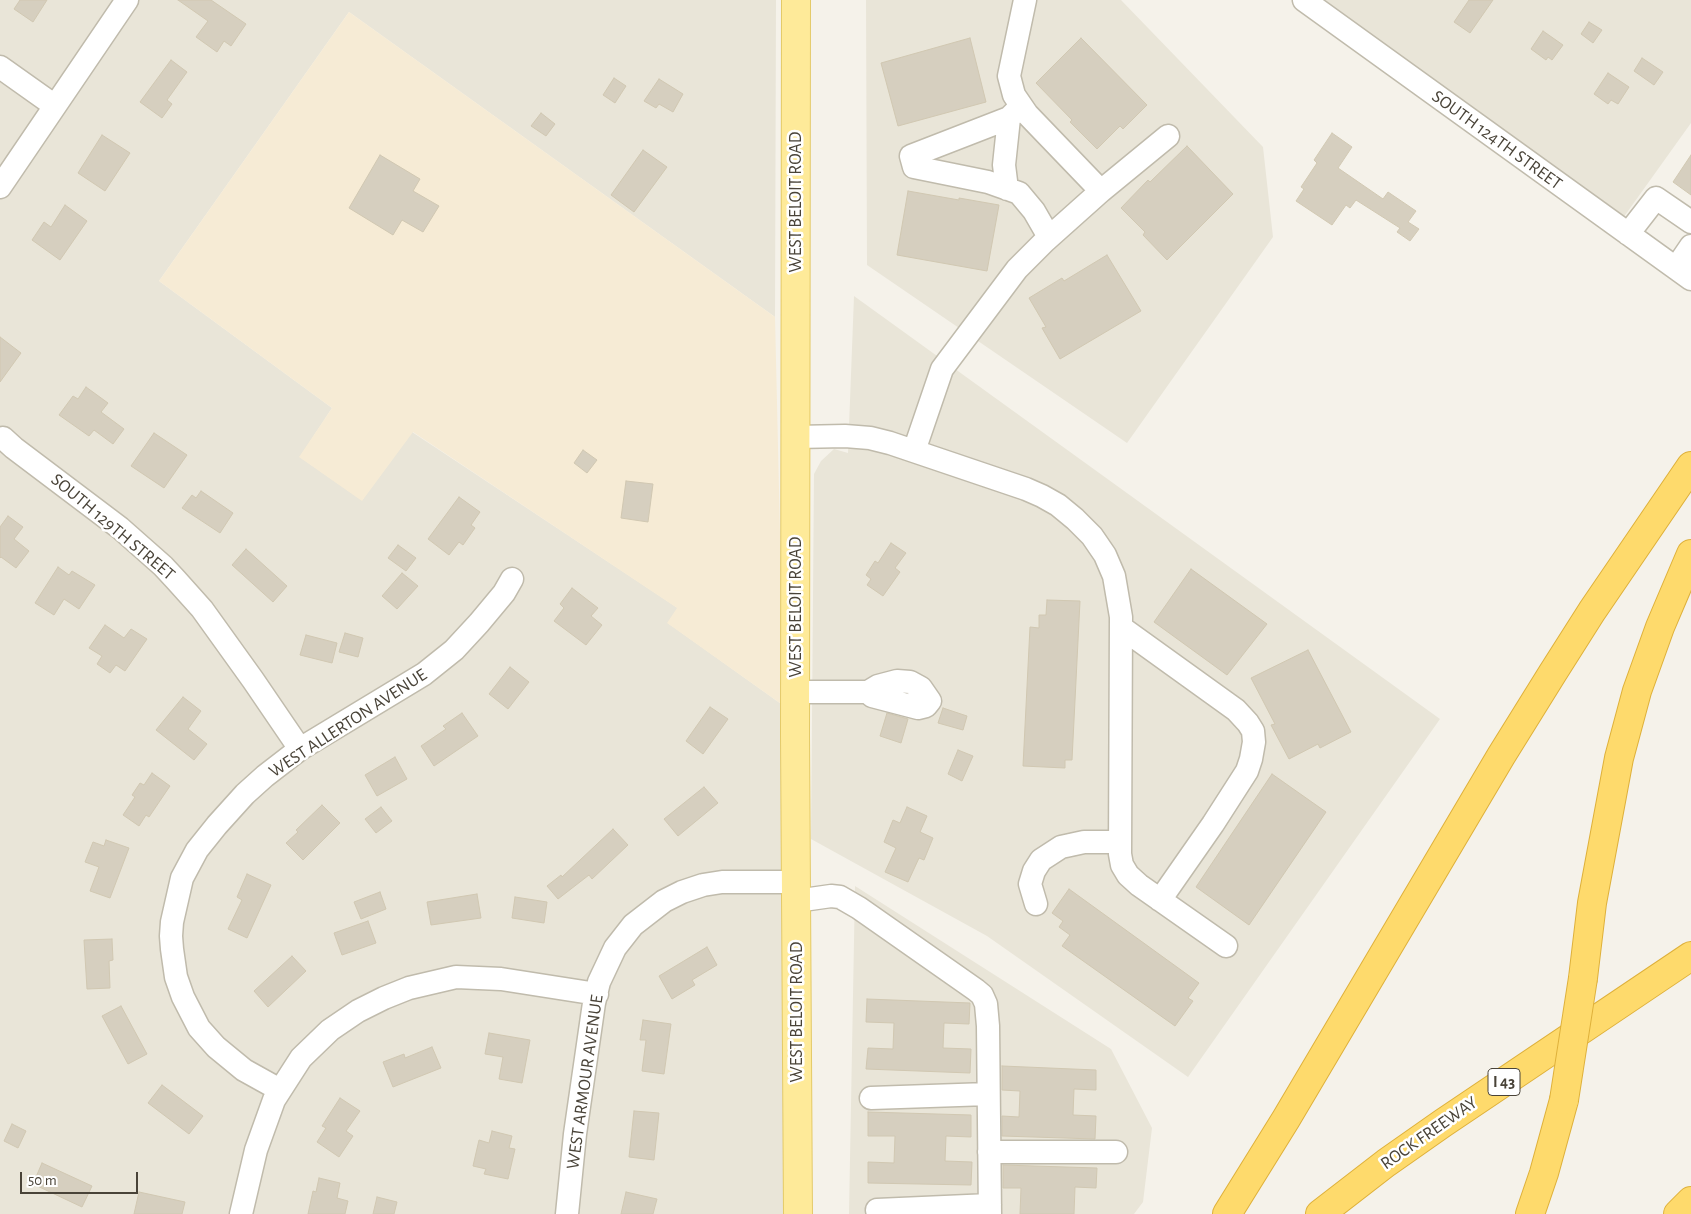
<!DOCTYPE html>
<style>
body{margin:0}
#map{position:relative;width:1691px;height:1214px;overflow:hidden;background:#f5f2ea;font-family:"Alegreya Sans",sans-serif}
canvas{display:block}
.scale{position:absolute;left:20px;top:1172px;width:118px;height:22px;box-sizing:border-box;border:2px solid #494338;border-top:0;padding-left:6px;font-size:15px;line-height:18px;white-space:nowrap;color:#494338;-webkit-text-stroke:4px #fff;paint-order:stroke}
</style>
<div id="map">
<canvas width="1691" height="1214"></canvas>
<div class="scale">50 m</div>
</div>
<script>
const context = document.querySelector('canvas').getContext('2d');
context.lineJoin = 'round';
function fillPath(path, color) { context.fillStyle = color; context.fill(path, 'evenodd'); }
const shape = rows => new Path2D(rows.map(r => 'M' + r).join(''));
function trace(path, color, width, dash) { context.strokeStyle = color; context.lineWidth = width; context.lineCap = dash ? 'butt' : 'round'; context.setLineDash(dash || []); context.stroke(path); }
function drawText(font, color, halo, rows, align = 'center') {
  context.font = font + ' "Alegreya Sans",sans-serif'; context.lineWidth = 5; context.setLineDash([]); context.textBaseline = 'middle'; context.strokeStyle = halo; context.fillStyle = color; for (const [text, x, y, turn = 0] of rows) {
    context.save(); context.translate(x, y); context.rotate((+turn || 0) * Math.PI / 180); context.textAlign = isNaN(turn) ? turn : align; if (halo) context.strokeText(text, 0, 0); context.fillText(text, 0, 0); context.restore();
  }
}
fillPath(shape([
 [0,0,776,0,775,317,349,12,159,281,332,408,300,457,362,500,412,432,678,608,668,623,784,706,781,796,786,1214,0,1214],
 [866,0,1121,0,1263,147,1273,237,1127,443,867,265],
 [1321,0,1691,0,1691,123,1623,218],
 [854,296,1440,719,1188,1077,987,936,811,839,814,474,821,461,834,449,848,453],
 [855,886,1111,1049,1152,1128,1143,1202,1134,1214,849,1214]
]), '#e9e5d8');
fillPath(shape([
 [349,12,775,317,784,706,667,623,677,608,413,432,362,501,299,457,332,408,159,281]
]), '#f6ebd5');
const building = shape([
 [20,0,47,0,33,22,14,9,20,0],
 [178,0,211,0,246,24,231,46,224,41,217,52,196,37,208,21,178,0],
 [1469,0,1493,0,1470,33,1454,22,1469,0],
 [1589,22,1602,30,1593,43,1581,34,1589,22],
 [1543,31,1563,45,1552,60,1548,57,1546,60,1531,49,1543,31],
 [970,38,986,102,898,126,881,63,970,38],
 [1081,38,1147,105,1123,129,1120,126,1097,149,1070,122,1072,120,1036,83,1081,38],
 [1642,58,1663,72,1654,85,1634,71,1642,58],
 [171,60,187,72,167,100,172,104,162,118,140,102,171,60],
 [1608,73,1629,87,1618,104,1611,100,1608,104,1594,94,1608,73],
 [614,78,626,86,615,103,603,95,614,78],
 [659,79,683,94,673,112,659,104,656,108,644,101,659,79],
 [541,113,555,124,546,136,531,126,541,113],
 [1332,133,1352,147,1338,168,1383,199,1388,192,1416,211,1408,222,1419,229,1410,241,1397,232,1400,228,1356,200,1350,208,1346,205,1332,225,1296,201,1304,189,1301,187,1317,163,1314,160,1332,133],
 [102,135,130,153,105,191,78,173,102,135],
 [1187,146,1233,194,1167,260,1143,235,1145,232,1121,208,1148,180,1150,182,1187,146],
 [643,150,667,167,634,212,611,195,643,150],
 [380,155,420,179,413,191,439,206,423,232,402,220,393,235,349,208,380,155],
 [1691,155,1691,195,1673,182,1691,155],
 [908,191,959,200,959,198,999,205,987,271,897,255,908,191],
 [65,205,87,221,60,260,32,240,44,222,51,227,65,205],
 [1107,255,1141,311,1060,359,1042,328,1046,327,1029,298,1062,278,1064,281,1107,255],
 [0,337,21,353,0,382,0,337],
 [86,387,108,403,101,412,124,429,113,444,94,430,89,436,59,415,73,396,78,399,86,387],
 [154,433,187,455,164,488,131,466,154,433],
 [583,450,597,460,587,473,574,463,583,450],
 [626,481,653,484,648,522,621,518,626,481],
 [201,491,233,513,220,533,182,508,192,495,196,498,201,491],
 [459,497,480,512,471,525,475,528,463,545,459,542,449,555,428,539,459,497],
 [8,516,23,527,14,539,29,551,16,568,1,557,0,558,0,527,8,516],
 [891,543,906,553,895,568,900,572,883,596,867,585,871,579,866,575,875,561,878,563,891,543],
 [398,545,416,558,406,571,388,558,398,545],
 [246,549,287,586,273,602,232,565,246,549],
 [58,567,69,575,72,571,95,585,79,609,64,599,54,615,35,603,58,567],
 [1191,569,1267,624,1227,675,1154,622,1191,569],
 [402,573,418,586,397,609,382,596,402,573],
 [572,588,598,608,591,616,602,625,586,645,554,621,564,608,560,604,572,588],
 [1047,600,1080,601,1072,760,1065,760,1065,768,1023,766,1030,627,1039,628,1039,615,1046,615,1047,600],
 [105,625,124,638,131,629,147,639,125,671,116,665,110,673,97,664,102,656,89,648,105,625],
 [345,633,363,638,358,657,339,652,345,633],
 [306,635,337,643,332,663,300,655,306,635],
 [1308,650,1351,732,1320,748,1318,744,1289,759,1271,725,1275,724,1251,678,1308,650],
 [510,667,529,682,508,709,489,694,510,667],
 [183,697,201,711,188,729,207,744,194,760,156,730,183,697],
 [710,707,728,719,703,754,686,741,710,707],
 [943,708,967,716,963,730,938,723,943,708],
 [462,713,478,736,434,766,421,746,446,729,443,726,462,713],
 [887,713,908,719,901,743,880,736,887,713],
 [958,750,973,756,962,781,948,774,958,750],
 [395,757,407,779,377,796,365,775,395,757],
 [152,773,170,786,149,817,146,815,139,826,123,815,135,797,132,795,140,783,144,785,152,773],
 [1272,774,1326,812,1249,925,1196,887,1272,774],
 [704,787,718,803,678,836,664,819,704,787],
 [322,805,340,823,303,860,286,843,298,832,296,830,322,805],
 [381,807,392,821,376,833,365,819,381,807],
 [907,807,927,816,920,832,933,838,924,860,919,858,908,882,885,872,896,848,884,842,893,820,900,823,907,807],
 [613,829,628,845,592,879,589,875,558,899,547,886,561,875,562,877,613,829],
 [106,840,129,848,110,898,90,891,99,867,85,862,93,842,104,846,106,840],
 [247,874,271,885,247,938,228,929,242,900,237,897,247,874],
 [1069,889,1199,983,1188,998,1193,1001,1175,1026,1062,946,1070,935,1059,927,1063,921,1052,913,1069,889],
 [380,892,386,909,361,919,354,902,380,892],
 [477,894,481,918,431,925,427,902,477,894],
 [515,897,547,902,544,923,512,918,515,897],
 [368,921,376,943,342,955,334,933,368,921],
 [112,939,113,960,109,961,110,988,87,989,84,940,112,939],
 [707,947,717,965,692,980,695,985,672,999,659,976,707,947],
 [292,956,306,971,268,1007,254,991,292,956],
 [867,999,970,1003,969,1024,944,1023,943,1048,971,1049,970,1073,866,1069,868,1048,893,1049,894,1023,866,1022,867,999],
 [121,1006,147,1054,128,1064,102,1016,121,1006],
 [643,1020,671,1024,664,1074,642,1071,646,1040,640,1040,643,1020],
 [489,1033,530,1040,522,1083,499,1079,503,1057,485,1054,489,1033],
 [432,1047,441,1068,393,1087,383,1062,404,1054,405,1058,432,1047],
 [1002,1066,1096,1070,1096,1090,1074,1089,1073,1115,1096,1116,1095,1139,1002,1136,1002,1116,1019,1117,1020,1091,1002,1090,1002,1066],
 [162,1085,203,1116,189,1134,148,1103,162,1085],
 [340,1098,360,1111,346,1131,353,1136,339,1157,317,1142,326,1128,322,1126,340,1098],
 [634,1111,659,1113,654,1160,629,1157,634,1111],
 [868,1112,971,1115,971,1137,946,1136,945,1161,972,1162,971,1185,868,1183,868,1162,894,1163,895,1136,868,1136,868,1112],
 [12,1124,26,1131,18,1148,4,1141,12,1124],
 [492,1131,512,1136,509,1148,515,1149,508,1179,484,1174,486,1169,473,1166,479,1140,489,1143,492,1131],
 [42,1163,92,1186,82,1207,33,1184,42,1163],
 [1003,1165,1097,1168,1096,1188,1075,1187,1074,1214,1020,1214,1021,1188,1003,1188,1003,1165],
 [319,1178,340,1183,337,1198,348,1201,345,1214,308,1214,313,1191,316,1192,319,1178],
 [139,1192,185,1202,182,1214,134,1214,139,1192],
 [626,1192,657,1199,653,1214,621,1214,626,1192],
 [377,1197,397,1202,394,1214,373,1214,377,1197]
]);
fillPath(building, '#d6cfbf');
trace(building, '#d1c8b2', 1);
const minor = shape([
 [1025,0,1009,76,1014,95,1027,114,1101,191],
 [1304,0,1691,279],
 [0,67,55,106],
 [1021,106,1009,118,911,156,914,167,988,182,1019,193,1034,211,1049,237],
 [0,187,127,0],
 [1007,189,1004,165,1009,118],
 [1628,234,1656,198,1691,222],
 [1676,268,1691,246],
 [796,437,845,436,870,438,890,443,1026,489,1042,496,1058,505,1075,519,1092,536,1105,555,1114,576,1121,617,1120,854,1122,865,1128,875,1139,885,1226,946],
 [3,438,14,448,120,528,163,566,176,580,202,609,253,680,300,749],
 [914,451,942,369,1017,269,1045,241,1101,191,1168,136],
 [1122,628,1236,710,1248,723,1253,731,1254,742,1251,759,1247,771,1213,824,1160,900],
 [796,692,868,692,878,686,897,681,910,682,921,688,930,701,926,706,918,708,872,696,868,692],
 [796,901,831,896,840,897,859,908,976,990,982,995,986,1004,988,1026,990,1214],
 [1036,904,1030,884,1034,871,1041,860,1061,847,1084,842,1120,842],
 [280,1090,244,1070,216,1047,199,1028,183,997,176,977,172,949,171,936,172,922,182,878,197,850,217,825,245,794,265,776,300,749,424,674,454,650,479,623,504,593,512,579],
 [871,1098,988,1094],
 [989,1152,1116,1152],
 [877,1210,990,1205],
 [241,1214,256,1150,274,1100,301,1058,330,1030,358,1011,384,998,409,988,456,977,501,979,597,994],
 [567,1214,575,1134,594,1003,599,982,615,948,633,925,664,901,682,892,703,885,722,882,796,882]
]);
const major = shape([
 [796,0,795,734,798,1214]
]);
const highway = shape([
 [1583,978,1592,903,1619,758,1637,691,1660,627,1691,554],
 [1227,1214,1286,1119,1501,756,1552,674,1592,611,1691,466],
 [1320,1214,1386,1163,1443,1123,1691,956],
 [1530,1214,1544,1173,1564,1100],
 [1678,1214,1691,1201]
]);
trace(minor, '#c0bbac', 25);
trace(major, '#e4ca68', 30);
trace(highway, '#deb03a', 30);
trace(minor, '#fff', 22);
trace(major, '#feea99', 28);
trace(highway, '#feda6c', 28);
const highwayBridge = shape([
 [1564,1100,1583,978]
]);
trace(highwayBridge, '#deb03a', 30, []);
trace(highwayBridge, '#feda6c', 28);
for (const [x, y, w] of [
 [1504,1082,32]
]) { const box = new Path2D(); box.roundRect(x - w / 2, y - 13.5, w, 27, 4); context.fillStyle = '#fff'; context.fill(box); trace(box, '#494338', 1); }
drawText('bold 16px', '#494338', null, [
 ["I 43",1504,1082]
]);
drawText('18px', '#494338', '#fff', [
 ["SOUTH 124TH STREET",1497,140,36],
 ["WEST BELOIT ROAD",796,202,-90],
 ["SOUTH 129TH STREET",113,527,40],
 ["WEST BELOIT ROAD",796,607,-90],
 ["WEST ALLERTON AVENUE",348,723,-33],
 ["WEST BELOIT ROAD",797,1012,-90],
 ["WEST ARMOUR AVENUE",585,1082,-82],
 ["ROCK FREEWAY",1429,1133,-35]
]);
</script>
